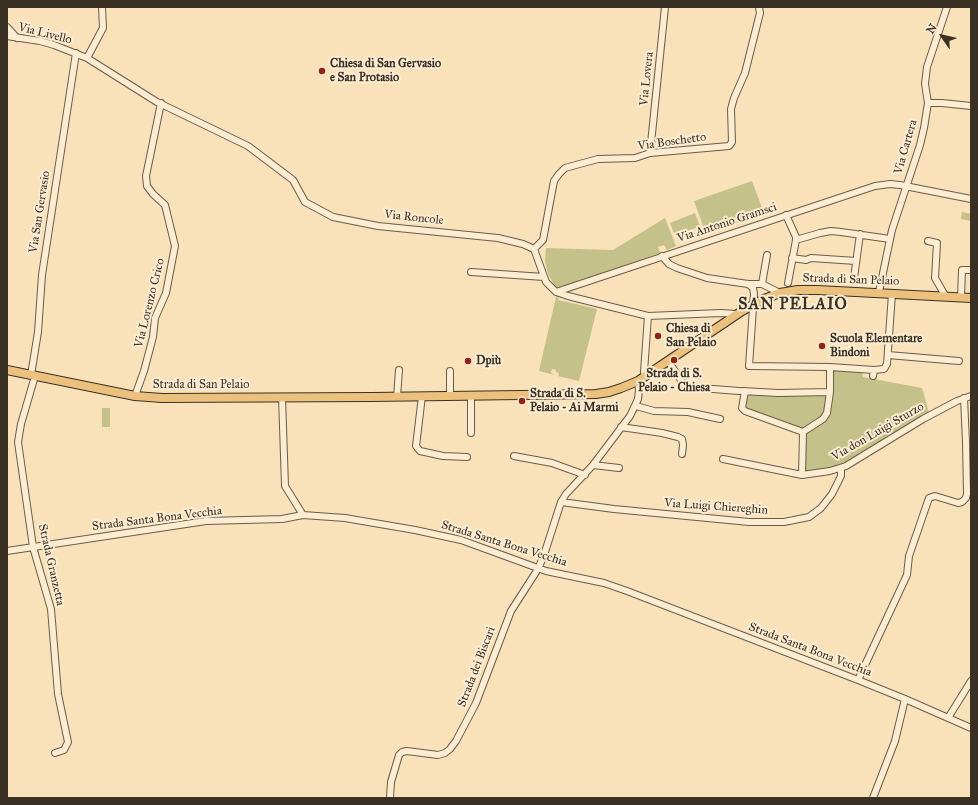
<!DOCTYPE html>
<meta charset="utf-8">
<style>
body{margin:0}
#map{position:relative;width:978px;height:805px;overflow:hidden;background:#f9e2ba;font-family:"IM FELL Great Primer",serif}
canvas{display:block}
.frame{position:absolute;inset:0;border:8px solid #3a3024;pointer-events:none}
.north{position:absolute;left:922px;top:16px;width:40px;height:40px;-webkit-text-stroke:3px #fbecd2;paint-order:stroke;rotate:304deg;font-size:11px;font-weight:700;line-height:16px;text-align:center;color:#3a3024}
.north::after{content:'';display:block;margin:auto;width:14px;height:18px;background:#3a3024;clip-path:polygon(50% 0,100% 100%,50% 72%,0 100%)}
</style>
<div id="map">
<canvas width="978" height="805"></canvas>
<div class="frame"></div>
<div class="north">N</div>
</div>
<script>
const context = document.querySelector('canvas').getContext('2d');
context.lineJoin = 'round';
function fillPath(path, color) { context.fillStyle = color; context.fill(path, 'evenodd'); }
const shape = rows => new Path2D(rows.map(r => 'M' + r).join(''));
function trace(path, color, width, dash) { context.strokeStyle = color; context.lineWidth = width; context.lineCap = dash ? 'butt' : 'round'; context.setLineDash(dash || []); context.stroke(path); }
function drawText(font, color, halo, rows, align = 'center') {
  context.font = font + ' "IM FELL Great Primer",serif'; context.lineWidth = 4; context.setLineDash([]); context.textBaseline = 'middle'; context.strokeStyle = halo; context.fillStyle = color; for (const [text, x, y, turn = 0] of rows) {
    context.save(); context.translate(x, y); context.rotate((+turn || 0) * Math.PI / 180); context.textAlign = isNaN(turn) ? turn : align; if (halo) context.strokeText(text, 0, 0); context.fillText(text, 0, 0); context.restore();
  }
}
fillPath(shape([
 [752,181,764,213,706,234,694,201],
 [962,212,971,214,971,221,961,219],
 [695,213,700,226,675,236,670,223],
 [665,218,676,246,667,250,664,245,658,247,660,253,559,288,556,288,548,274,545,261,546,248,613,250],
 [556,297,559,298,558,300,597,309,579,381,558,376,559,373,556,372,556,370,552,369,551,373,555,375,539,371],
 [830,367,861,369,863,377,922,388,930,416,846,466,802,475,803,432,745,411,745,391,829,392],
 [102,408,110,408,110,427,102,427]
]), '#c5c18b');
const minor = shape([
 [7,27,17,38],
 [7,36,40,41,54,45,87,58,157,102,248,146,293,180,305,202,333,217,378,226,498,238,523,244,534,249,546,282,556,292,568,296,648,316,721,313,736,314],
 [87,58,103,28,102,7],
 [928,103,942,103,971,106],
 [650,153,665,7],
 [786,215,796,237,796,240,788,283],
 [796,240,820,233,831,231,841,232,890,239],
 [928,241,937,243,935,278,946,297],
 [534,249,543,240,554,181,559,174,565,168,598,159,635,158,650,153,729,146,732,142,731,109,734,98,745,73,760,13,759,7],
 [662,256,669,264,677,268,707,278,748,284,762,284,780,293],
 [792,258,806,260,811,258,856,261],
 [471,272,544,277],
 [854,278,860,234],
 [748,284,753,288,754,294,753,304,753,308,749,366,830,367,874,370],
 [762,284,767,255],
 [556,292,875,186,890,184,900,185,971,199],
 [879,292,892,230,920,145,924,128,928,103,925,84,927,67,947,7],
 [961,298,962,270,971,270],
 [888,355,959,361],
 [668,361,685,386,687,387,739,391],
 [450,371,450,396],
 [31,375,38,332,42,275,76,53],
 [35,376,21,424,18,442,33,547,51,609,58,694,68,742,64,750,55,753],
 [873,376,874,370,884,369,887,364,892,294],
 [645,377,644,372,648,316],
 [742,391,778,393,830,392],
 [745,391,742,408,745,411,803,432],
 [135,396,144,371,153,337,155,318,166,293,175,246,165,205,153,194,147,186,146,176,161,103],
 [422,396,416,446,420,451,443,456,467,457],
 [471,396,471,433],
 [282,397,285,486,303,515],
 [397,397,399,370],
 [636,406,654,411,688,412,720,419],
 [621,427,662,433,678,437,682,439,683,445,682,454],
 [514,456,552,463,585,475],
 [723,459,802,475,830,471,846,466,923,419,957,401,971,396],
 [593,465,619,468],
 [802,475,803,432,823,419,827,413,830,392,830,367],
 [561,502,614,509,749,522,784,522,809,517,821,508,832,494,841,476,841,468],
 [7,551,206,521,282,519,303,515,345,518,415,530,461,540,546,571,604,583,627,591,858,680,905,699,971,728],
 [858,680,907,575,909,556,929,498,935,496,958,503,962,502,966,498,967,494,966,442,964,398],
 [948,718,971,681],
 [390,798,391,782,399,755,402,752,407,751,438,755,445,753,450,749,456,741,476,703,511,611,538,569,544,555,561,502,566,494,593,465,630,416,638,399,639,390,638,381],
 [873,798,895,741,905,699]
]);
const major = shape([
 [7,370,135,396,162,398,372,397,596,394,609,392,621,388,638,381,742,311,764,299,780,293,798,290,817,290,971,298]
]);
trace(minor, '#6a5c4a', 8);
trace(major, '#3a3024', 10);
trace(minor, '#fbecd2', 6);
trace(major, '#ecc17d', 8);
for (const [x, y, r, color] of [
 [322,71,4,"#8f2418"],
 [658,336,4,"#8f2418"],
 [822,346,4,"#8f2418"],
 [674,360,4,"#8f2418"],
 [468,361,4,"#8f2418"],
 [522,401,4,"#8f2418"]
]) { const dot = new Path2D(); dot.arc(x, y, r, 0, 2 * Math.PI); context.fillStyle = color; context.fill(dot); trace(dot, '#fbecd2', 1.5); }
drawText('12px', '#3a3024', '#fbecd2', [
 ["Via Livello",45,34,14],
 ["Via Lovera",647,79,-84],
 ["Via Boschetto",672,142,-8],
 ["Via Cartera",906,147,-74],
 ["Via San Gervasio",40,212,-81],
 ["Via Roncole",414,218,6],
 ["Via Antonio Gramsci",727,223,-18],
 ["Strada di San Pelaio",851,280,2],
 ["Via Lorenzo Crico",150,303,-76],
 ["Strada di San Pelaio",201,385],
 ["Via don Luigi Sturzo",878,432,-30],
 ["Via Luigi Chiereghin",716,507,4],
 ["Strada Santa Bona Vecchia",157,519,-7],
 ["Strada Santa Bona Vecchia",504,544,17],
 ["Strada Granzetta",51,565,77],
 ["Strada Santa Bona Vecchia",810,650,21],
 ["Strada dei Biscari",477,667,-69]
]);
drawText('bold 12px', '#3a3024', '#fbecd2', [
 ["Chiesa di San Gervasio",330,64],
 ["e San Protasio",330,78],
 ["Chiesa di",666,329],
 ["San Pelaio",666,343],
 ["Scuola Elementare",830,339],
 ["Bindoni",830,353],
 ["Dpiù",476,361],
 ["Strada di S.",674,374,"center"],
 ["Pelaio - Chiesa",674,388,"center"],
 ["Strada di S.",530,394],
 ["Pelaio - Ai Marmi",530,408]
], 'left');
context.letterSpacing = '1px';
drawText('bold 16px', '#3a3024', '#fbecd2', [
 ["SAN PELAIO",793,305]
]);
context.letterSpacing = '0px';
</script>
